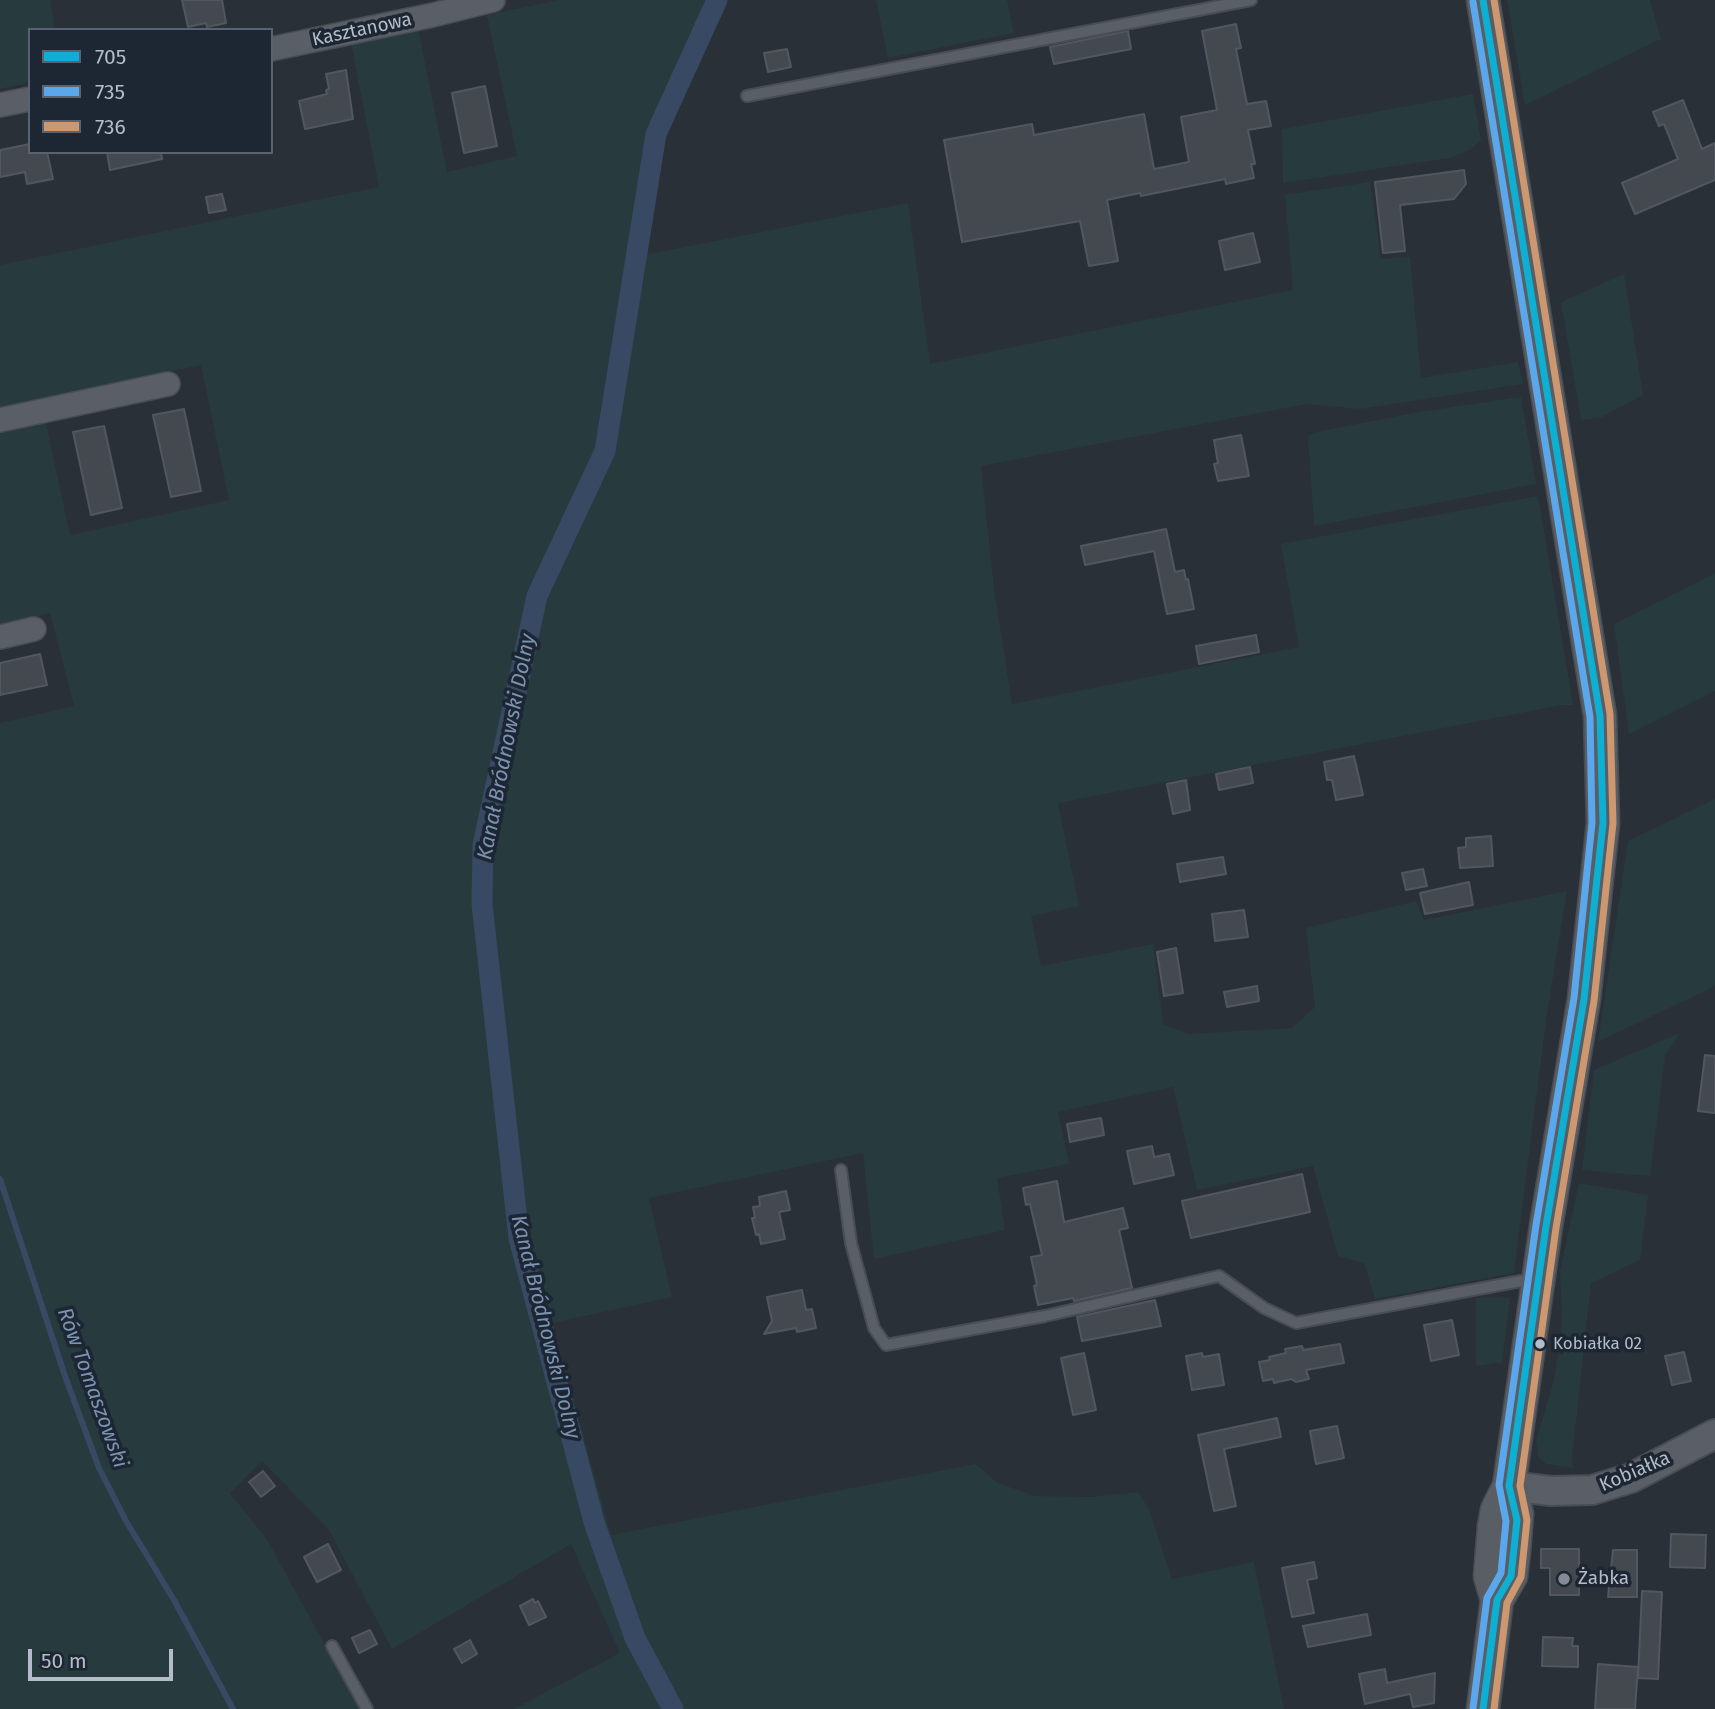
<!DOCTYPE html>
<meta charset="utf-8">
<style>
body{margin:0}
#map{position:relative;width:1715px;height:1709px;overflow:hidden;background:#2a3038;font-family:"Fira Sans",sans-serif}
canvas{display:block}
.legend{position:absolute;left:28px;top:28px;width:245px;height:126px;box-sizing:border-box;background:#1d2633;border:2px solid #59626f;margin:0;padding:9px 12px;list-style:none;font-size:21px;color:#b4bcc9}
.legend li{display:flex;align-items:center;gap:14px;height:35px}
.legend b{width:35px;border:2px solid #59626f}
.scale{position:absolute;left:28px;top:1649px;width:145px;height:32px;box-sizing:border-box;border:4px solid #b4bcc9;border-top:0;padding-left:9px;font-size:21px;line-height:24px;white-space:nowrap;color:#b4bcc9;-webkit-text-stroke:5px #1d2633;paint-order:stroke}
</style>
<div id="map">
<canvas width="1715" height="1709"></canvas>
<ul class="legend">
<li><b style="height:9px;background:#0dafd3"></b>705</li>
<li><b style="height:9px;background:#5aa8eb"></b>735</li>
<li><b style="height:9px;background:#cd976f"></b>736</li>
</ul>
<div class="scale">50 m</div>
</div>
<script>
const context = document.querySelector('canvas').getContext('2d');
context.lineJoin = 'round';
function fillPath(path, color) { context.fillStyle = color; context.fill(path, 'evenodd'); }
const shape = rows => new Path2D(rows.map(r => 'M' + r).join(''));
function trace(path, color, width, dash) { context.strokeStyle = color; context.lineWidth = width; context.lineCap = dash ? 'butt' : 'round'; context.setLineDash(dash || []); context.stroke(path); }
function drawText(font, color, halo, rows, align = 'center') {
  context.font = font + ' "Fira Sans",sans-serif'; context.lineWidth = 7; context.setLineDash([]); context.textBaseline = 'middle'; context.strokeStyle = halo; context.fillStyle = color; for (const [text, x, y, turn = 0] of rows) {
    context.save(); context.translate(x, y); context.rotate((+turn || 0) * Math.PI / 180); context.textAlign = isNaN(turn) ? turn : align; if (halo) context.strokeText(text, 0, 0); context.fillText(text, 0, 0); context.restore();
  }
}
fillPath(shape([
 [0,0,50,0,55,30,30,30,30,82,0,89],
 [559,0,724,0,658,156,644,255,908,203,930,364,1293,290,1285,195,1370,182,1381,259,1410,257,1421,378,1518,362,1523,384,1360,409,1307,404,981,466,994,588,1012,704,1299,647,1281,544,1538,496,1573,705,1562,705,1058,803,1079,906,1031,916,1041,966,1153,944,1163,1024,1188,1034,1292,1028,1315,1007,1306,928,1416,901,1424,920,1567,891,1546,1020,1514,1273,1375,1299,1364,1263,1338,1256,1313,1166,1197,1190,1173,1087,1058,1112,1069,1164,997,1178,1005,1230,874,1259,863,1153,649,1198,672,1297,552,1323,611,1535,975,1464,998,1483,1035,1496,1092,1497,1138,1492,1149,1509,1172,1579,1254,1562,1284,1709,514,1709,620,1653,571,1544,392,1649,329,1530,262,1461,230,1493,268,1541,360,1709,0,1709,0,723,74,706,50,613,0,624,0,433,46,423,70,535,229,500,201,365,0,408,0,265,379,187,351,43,418,29,447,172,517,156,487,15],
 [876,0,1007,0,1014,33,888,58],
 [1507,0,1650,0,1661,39,1525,105],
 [1473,94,1481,140,1470,150,1449,158,1283,183,1282,129],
 [1624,274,1643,395,1600,418,1581,420,1561,302],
 [1521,397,1536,484,1314,526,1308,436,1316,432,1419,412],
 [1715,573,1715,691,1629,734,1614,624],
 [1715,799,1715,986,1598,1042,1628,841],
 [1680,1033,1665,1056,1650,1176,1582,1170,1594,1070],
 [1579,1183,1648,1195,1640,1260,1591,1283,1572,1458,1573,1468,1546,1464,1539,1458,1536,1441,1554,1380,1558,1355,1563,1355,1564,1337,1561,1336,1562,1319,1560,1271],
 [1476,1298,1510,1298,1502,1362,1476,1366]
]), '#273a3e');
trace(shape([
 [0,1179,65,1376,99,1468,126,1521,174,1600,233,1709]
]), '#384963', 6);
trace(shape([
 [673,1709,635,1638,594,1522,519,1238,482,904,483,845,537,596,605,451,656,134,717,0]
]), '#384963', 21);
const building = shape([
 [182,0,222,0,226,23,207,27,206,23,188,27,182,0],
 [1236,24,1241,48,1236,49,1247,104,1266,101,1271,126,1248,130,1255,164,1251,164,1254,178,1226,184,1225,179,1141,196,1140,193,1107,200,1118,261,1089,266,1080,221,962,242,944,140,1032,124,1034,135,1144,114,1154,169,1189,162,1181,117,1217,110,1202,31,1236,24],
 [1128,31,1131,49,1054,64,1050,47,1128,31],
 [787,49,791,67,768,72,764,53,787,49],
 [346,70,353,119,305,129,299,101,327,94,326,90,329,89,326,74,346,70],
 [485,86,497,146,464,153,452,93,485,86],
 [1683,100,1702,149,1715,143,1715,180,1635,214,1622,183,1678,159,1664,124,1659,126,1653,112,1683,100],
 [30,144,30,152,47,152,53,179,27,184,25,172,0,177,0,150,30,144],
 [107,152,161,152,162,159,110,170,107,152],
 [1464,170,1466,184,1454,199,1400,205,1405,251,1383,253,1375,182,1464,170],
 [222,194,226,210,209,213,206,197,222,194],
 [1253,233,1260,262,1225,270,1219,241,1253,233],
 [184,409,201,491,171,497,153,415,184,409],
 [104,426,122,508,91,515,73,432,104,426],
 [1241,435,1249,476,1218,481,1214,464,1218,463,1214,440,1241,435],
 [1166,529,1175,572,1184,570,1186,580,1188,579,1194,609,1167,614,1154,551,1085,565,1081,546,1166,529],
 [1256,635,1259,652,1199,664,1196,646,1256,635],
 [40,654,47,685,0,695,0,663,40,654],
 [1354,756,1363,795,1336,800,1332,780,1327,780,1324,762,1354,756],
 [1250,767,1253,783,1219,790,1216,774,1250,767],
 [1186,780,1190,810,1173,814,1167,784,1186,780],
 [1491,836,1493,866,1460,868,1458,848,1466,847,1466,838,1491,836],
 [1223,857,1226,874,1180,882,1177,864,1223,857],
 [1423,869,1427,886,1406,890,1402,873,1423,869],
 [1469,882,1473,905,1425,914,1420,893,1469,882],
 [1244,910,1248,937,1215,941,1212,914,1244,910],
 [1176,948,1183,993,1164,996,1157,952,1176,948],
 [1257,986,1259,1001,1227,1007,1224,992,1257,986],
 [1705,1055,1715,1056,1715,1113,1698,1111,1705,1055],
 [1101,1118,1104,1135,1070,1142,1067,1124,1101,1118],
 [1152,1146,1154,1157,1169,1154,1174,1175,1134,1184,1127,1151,1152,1146],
 [1302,1174,1310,1212,1191,1238,1182,1201,1302,1174],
 [1057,1181,1064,1222,1123,1208,1128,1228,1119,1230,1132,1288,1074,1301,1073,1298,1038,1305,1034,1286,1037,1285,1031,1257,1042,1255,1030,1204,1026,1205,1023,1188,1057,1181],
 [786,1191,790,1210,779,1212,785,1239,761,1244,759,1234,756,1235,752,1218,755,1218,753,1207,760,1206,759,1197,786,1191],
 [802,1290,806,1310,812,1309,816,1328,797,1332,796,1328,764,1334,772,1321,767,1297,802,1290],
 [1155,1300,1161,1326,1082,1341,1077,1317,1155,1300],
 [1452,1320,1459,1355,1431,1361,1424,1325,1452,1320],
 [1340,1344,1344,1363,1306,1370,1309,1379,1296,1382,1291,1379,1274,1383,1273,1379,1263,1381,1259,1362,1270,1360,1269,1357,1286,1353,1285,1349,1302,1346,1303,1350,1340,1344],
 [1684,1352,1691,1381,1672,1385,1665,1356,1684,1352],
 [1084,1353,1096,1410,1073,1415,1061,1358,1084,1353],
 [1202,1353,1203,1357,1219,1354,1224,1385,1192,1390,1186,1356,1202,1353],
 [1277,1418,1281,1437,1224,1449,1236,1506,1214,1511,1198,1435,1277,1418],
 [1337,1426,1344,1458,1316,1464,1310,1431,1337,1426],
 [263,1471,275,1486,261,1497,249,1482,263,1471],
 [1671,1534,1706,1535,1705,1568,1670,1567,1671,1534],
 [328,1544,341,1570,317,1582,304,1557,328,1544],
 [1541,1549,1579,1549,1579,1595,1550,1595,1550,1568,1541,1568,1541,1549],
 [1613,1550,1637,1550,1637,1597,1608,1597,1613,1550],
 [1314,1562,1317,1578,1307,1580,1314,1613,1292,1617,1282,1568,1314,1562],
 [1642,1591,1662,1592,1658,1679,1638,1678,1642,1591],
 [533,1599,535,1603,538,1601,546,1617,529,1625,520,1606,533,1599],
 [1367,1614,1371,1635,1308,1647,1303,1626,1367,1614],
 [370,1630,377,1644,359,1653,352,1638,370,1630],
 [1543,1637,1573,1638,1572,1646,1578,1646,1578,1667,1542,1666,1543,1637],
 [470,1640,477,1654,462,1663,454,1649,470,1640],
 [1598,1664,1638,1667,1635,1709,1595,1709,1598,1664],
 [1385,1669,1387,1683,1435,1673,1434,1703,1413,1707,1410,1694,1365,1704,1359,1674,1385,1669]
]);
fillPath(building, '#444950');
trace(building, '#52575f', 2);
const service = shape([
 [747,96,1251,0],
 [841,1170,851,1243,874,1328,886,1345,1045,1316,1219,1276,1264,1308,1296,1323,1537,1278],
 [332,1646,367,1709]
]);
const minor = shape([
 [271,49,433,15,493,0],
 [0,105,30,99],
 [0,420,168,384],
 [0,637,34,629]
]);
const tertiary = shape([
 [1509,1486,1551,1491,1592,1490,1631,1478,1715,1434]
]);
const secondary = shape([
 [1483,0,1600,716,1603,823,1584,999,1546,1226,1509,1486,1497,1510,1494,1526,1490,1576,1497,1600],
 [1483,1709,1497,1600,1511,1576,1514,1552,1517,1514,1509,1486]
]);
trace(service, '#484c53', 14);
trace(minor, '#484c53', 26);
trace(tertiary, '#484c53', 32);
trace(secondary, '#484c53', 35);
trace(service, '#5a5e66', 10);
trace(minor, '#5a5e66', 23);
trace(tertiary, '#5a5e66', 28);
trace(secondary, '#595d64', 32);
trace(shape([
 [1483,0,1600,716,1603,823,1584,999,1546,1226,1509,1486,1517,1520,1511,1576,1497,1600,1483,1709]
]), '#0dafd3', 7);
trace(shape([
 [1473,1708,1487,1598,1501,1573,1506,1521,1499,1485,1536,1225,1574,998,1592,823,1590,717,1473,2]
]), '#5aa8eb', 7);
trace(shape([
 [1494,1709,1507,1603,1521,1577,1527,1520,1520,1486,1556,1228,1594,1001,1613,823,1610,714,1494,0]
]), '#cd976f', 7);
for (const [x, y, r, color] of [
 [1540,1344,6,"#b4bcc9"],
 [1564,1579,7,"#848b96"]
]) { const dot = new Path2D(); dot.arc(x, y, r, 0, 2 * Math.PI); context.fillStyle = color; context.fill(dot); trace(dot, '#1d2633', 2.5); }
drawText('17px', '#b4bcc9', '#1d2633', [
 ["Kobiałka 02",1553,1344]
], 'left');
drawText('19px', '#b4bcc9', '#1d2633', [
 ["Kasztanowa",362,30,-12],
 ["Kobiałka",1635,1472,-23]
]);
drawText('19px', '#b4bcc9', '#1d2633', [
 ["Żabka",1578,1579]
], 'left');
drawText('italic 21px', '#7c92b1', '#1d2633', [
 ["Kanał Bródnowski Dolny",507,747,-79],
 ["Kanał Bródnowski Dolny",545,1327,76],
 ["Rów Tomaszowski",92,1388,70]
]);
</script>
